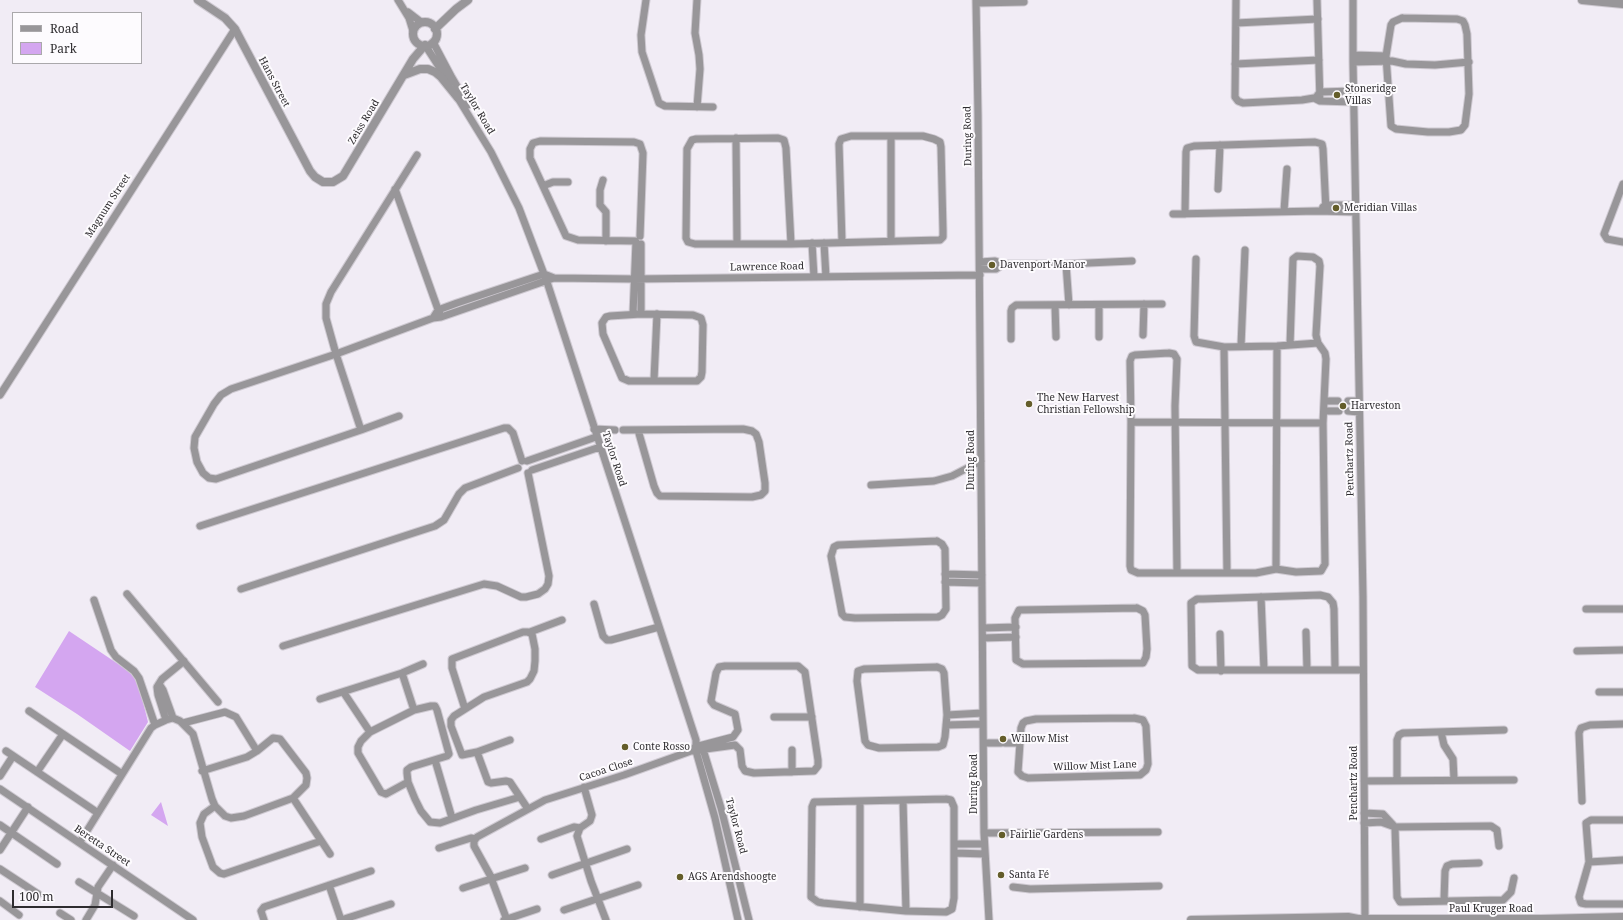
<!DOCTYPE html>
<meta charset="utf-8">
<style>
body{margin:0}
#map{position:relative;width:1623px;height:920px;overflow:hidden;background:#f1ecf5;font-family:"Noto Serif",serif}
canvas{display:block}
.legend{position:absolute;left:12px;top:12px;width:130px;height:52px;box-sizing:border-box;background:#fdfbfe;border:1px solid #aaa8ab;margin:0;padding:5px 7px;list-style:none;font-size:12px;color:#2e2c2f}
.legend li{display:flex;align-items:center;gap:8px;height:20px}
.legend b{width:20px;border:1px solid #aaa8ab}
.scale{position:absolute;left:12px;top:890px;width:101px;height:18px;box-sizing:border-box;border:2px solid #2e2c2f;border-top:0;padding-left:5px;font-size:12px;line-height:14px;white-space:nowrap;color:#2e2c2f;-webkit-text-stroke:3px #fdfbfe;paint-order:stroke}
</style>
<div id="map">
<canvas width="1623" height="920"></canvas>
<ul class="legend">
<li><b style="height:5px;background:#989699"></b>Road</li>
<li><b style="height:11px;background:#d4a6f0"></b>Park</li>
</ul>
<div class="scale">100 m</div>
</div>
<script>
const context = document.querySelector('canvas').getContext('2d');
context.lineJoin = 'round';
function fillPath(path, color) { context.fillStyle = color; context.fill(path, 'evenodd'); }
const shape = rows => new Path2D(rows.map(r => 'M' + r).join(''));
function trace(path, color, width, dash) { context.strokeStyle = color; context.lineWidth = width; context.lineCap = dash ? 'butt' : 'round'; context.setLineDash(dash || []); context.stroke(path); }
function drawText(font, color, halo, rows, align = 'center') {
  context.font = font + ' "Noto Serif",serif'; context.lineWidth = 4; context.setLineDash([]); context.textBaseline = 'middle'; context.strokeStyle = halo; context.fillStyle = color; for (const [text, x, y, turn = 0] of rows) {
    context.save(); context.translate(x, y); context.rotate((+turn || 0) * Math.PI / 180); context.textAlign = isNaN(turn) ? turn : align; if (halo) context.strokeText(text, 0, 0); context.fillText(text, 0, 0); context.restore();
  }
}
fillPath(shape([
 [69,631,133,674,141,694,148,722,130,751,77,714,35,687],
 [161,802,168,826,151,815]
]), '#d4a6f0');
const minor = shape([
 [398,0,409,18,413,31],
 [646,0,641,35,642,52,659,103,665,106,713,107],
 [697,0,695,33,699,55,700,69,697,107],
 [976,0,978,114,984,833,989,920],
 [1236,0,1235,97,1238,101,1243,103,1302,100,1314,98,1320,101,1354,102],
 [1317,0,1320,101],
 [1353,0,1353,62,1363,596,1365,919],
 [976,3,1024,2],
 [408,12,421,22],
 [1402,18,1457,19,1463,21,1465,25,1467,34,1469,94,1465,125,1461,130,1449,132,1428,132,1396,129,1391,126,1386,56,1391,25,1393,22,1402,18],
 [1236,23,1318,19],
 [433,42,451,76,468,105],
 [425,45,449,82],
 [1353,55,1386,56],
 [1353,62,1392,61,1406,64,1435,65,1469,62],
 [1235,64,1319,60],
 [456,95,491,152,519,208,547,282,696,740,696,751,715,818,738,920],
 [1317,96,1320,92,1354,91],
 [736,138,737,244],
 [603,180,600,190,600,205,606,212,606,241],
 [1623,184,1604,234,1607,239,1623,242],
 [543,186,553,182,568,182],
 [395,189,440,315],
 [1218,189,1220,145],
 [1323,207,1326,205,1356,205],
 [1284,211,1287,169],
 [1173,214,1318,211,1356,212],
 [1185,214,1186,152,1187,148,1194,146,1315,142,1322,144,1323,149,1326,211],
 [635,241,578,240,566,236,530,158,530,149,533,143,540,141,634,142,640,144,643,153,640,236],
 [891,241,891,136],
 [812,243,814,277],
 [824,243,826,277],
 [641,244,641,314],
 [791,244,786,148,784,140,778,138,696,139,692,140,687,149,686,238,688,242,695,244,791,244,940,240,943,237,943,230,941,147,940,142,934,139,923,136,851,136,841,139,839,144,842,242],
 [1196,259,1194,336,1196,342,1224,347,1277,346,1318,343],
 [980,262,995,261,1003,264,1066,264,1132,261],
 [1066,264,1069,305],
 [980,269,996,269,1003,264],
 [1055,305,1056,337],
 [1099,305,1099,337],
 [633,314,636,242],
 [641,314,693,315,701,318,703,325,702,372,701,377,697,381,629,381,622,378,603,334,602,323,606,317,610,316,641,314],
 [433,318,438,310,457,303,544,274,554,278,634,279,980,275],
 [1143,335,1144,304],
 [1011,339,1011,311,1012,308,1016,305,1162,304],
 [1241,346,1245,250],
 [1277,346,1276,569,1296,572,1321,571,1325,564,1323,423,1326,359,1325,353,1318,343,1316,335,1320,266,1319,261,1313,257,1297,256,1293,259,1290,345],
 [1224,347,1227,573],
 [1169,353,1174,354,1177,359,1175,406,1177,573,1138,573,1131,570,1130,566,1131,422,1130,361,1132,356,1135,355,1169,353],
 [654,380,657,314],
 [0,395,235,29],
 [1324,401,1338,401],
 [1348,401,1359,401],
 [1324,411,1339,411],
 [1348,411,1359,412],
 [399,416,361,430,216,479,209,478,203,473,197,462,194,448,195,437,214,404,221,395,231,389,336,354,433,318,441,317,554,278],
 [1131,422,1323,423],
 [594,429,615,430],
 [361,430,336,354,326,318,326,304,331,292,417,155],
 [623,430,743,429,752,431,756,434,759,442,765,483,765,491,761,495,752,497,660,496,657,493,654,486,638,430],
 [527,461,596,437],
 [532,470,600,447],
 [871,485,934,481,952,476,981,461],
 [200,526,504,428,508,428,513,433,522,461],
 [937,541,942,544,945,549,946,609,942,615,938,617,855,618,845,617,842,614,831,556,834,547,838,545,937,541],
 [1177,573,1256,573,1276,569],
 [945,574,982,575],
 [945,582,982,583],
 [241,589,435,526,444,520,459,494,465,488,518,468],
 [127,594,218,702],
 [1261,597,1264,670],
 [94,600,111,650,116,657,134,671,139,678,155,725],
 [594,604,603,636,607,640,611,640,659,627],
 [1137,608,1143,611,1145,615,1147,649,1146,657,1143,663,1023,664,1016,660,1015,618,1019,610,1137,608],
 [1586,609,1623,609],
 [983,628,1016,627],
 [530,632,562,620],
 [1306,632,1307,670],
 [1220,634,1221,671],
 [983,638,1016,637],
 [283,646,484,584,497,586,521,597,526,597,538,594,545,589,548,584,549,576,528,473],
 [1577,651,1623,650],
 [937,667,942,669,944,673,947,715,945,737,943,745,938,747,879,748,868,745,865,741,857,681,858,671,864,669,937,667],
 [1335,669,1334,609,1333,603,1328,597,1320,595,1203,599,1197,599,1191,603,1192,666,1198,670,1363,670],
 [402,673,414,710],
 [159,684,163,690,173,718],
 [1599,692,1623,692],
 [344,693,370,732],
 [320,699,402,673,423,664],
 [465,709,452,668,452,659,523,632,528,632,532,634,535,649,535,661,534,671,530,679,527,682,484,697,454,716,451,720,451,726,462,755,477,752,488,782,491,783,506,781,510,782,528,809],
 [29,711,122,774],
 [947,715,983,713],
 [774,717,812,717],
 [1134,718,1143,720,1146,726,1148,764,1146,770,1140,775,1028,778,1022,776,1018,772,1021,728,1023,723,1026,721,1036,719,1134,718],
 [166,720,158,695,157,687,162,679,184,661],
 [946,725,983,724],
 [1441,732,1444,745,1453,759,1454,779],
 [984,743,1001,743],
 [1005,743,1020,743],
 [702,746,721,808,749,920],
 [6,751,98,813],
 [477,752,510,740],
 [435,760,452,818],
 [202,771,247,757,257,751],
 [37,772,63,734],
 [792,772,792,750],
 [0,776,13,756],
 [1364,781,1514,780],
 [1397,781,1397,740,1399,735,1403,733,1504,730],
 [408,782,386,794,381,792,358,753,358,747,361,741,370,732,414,710,431,706,435,706,437,710,449,754,447,756,411,767,407,770,407,773,408,782,415,799,421,811,430,822,440,823,476,810,520,797],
 [584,787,592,815,590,821,580,828,577,836,591,881,606,920],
 [0,789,193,920],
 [293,798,330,854],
 [946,799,951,800,954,807,954,898,952,909,946,912,906,911,823,903,818,902,811,897,812,807,814,802,946,799],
 [903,800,906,911],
 [860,801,860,907],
 [1582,801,1579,733,1581,728,1590,725,1623,724],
 [215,806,204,814,200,823,202,837,213,867,220,873,224,874,321,841],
 [1364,813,1383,814,1395,827,1397,897,1400,902,1503,900,1511,892,1514,878],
 [1623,820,1591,820,1586,823,1589,862,1579,897,1581,903,1586,904,1623,904],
 [1364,823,1381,822,1395,827,1491,826,1497,830,1499,846],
 [0,825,57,864],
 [984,833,1158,832],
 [541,839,574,827,580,828],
 [80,842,151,728,155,725,166,720,173,718,180,721,193,734,212,799,215,806,225,816,231,818,244,816,293,798,306,785,307,778,306,773,280,739,273,738,257,751,236,717,225,712,183,723],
 [955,844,984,844],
 [439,848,471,838,475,839],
 [0,850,28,807],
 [955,853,985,854],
 [1589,862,1623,860],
 [0,869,38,894],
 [552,875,627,849],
 [79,882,134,916],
 [329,885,341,920],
 [1013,887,1030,889,1159,886],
 [463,888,525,868],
 [0,901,19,915],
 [1444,901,1445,871,1447,866,1452,864,1479,863],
 [564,910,638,885],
 [60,913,71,920],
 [86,920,95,905,98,887,113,865],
 [264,920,261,911,264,907,371,871],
 [341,920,391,904],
 [504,920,537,909],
 [507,920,490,875,474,846,474,841,477,837,545,800,624,775,691,751,695,747,733,737,738,730,735,714,714,705,711,701,716,673,719,667,725,666,798,666,805,672,818,760,818,766,814,771,754,773,745,771,742,766,740,750,735,745,691,751]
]);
const tertiary = shape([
 [198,0,225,18,235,29,310,171,315,177,323,182,333,182,343,176,413,59,425,45],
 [1582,0,1623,4],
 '413 34a12 12 0 1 1 24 0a12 12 0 1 1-24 0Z',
 [435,29,456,9,468,0],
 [404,75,420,69,428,69,435,72,441,77,458,98],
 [1191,920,1348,917,1358,919,1541,919,1623,917]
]);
trace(minor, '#cec9d1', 9);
trace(tertiary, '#cec9d1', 10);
trace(minor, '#989699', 7);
trace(tertiary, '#989699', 8);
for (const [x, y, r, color] of [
 [1337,95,4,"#645d2a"],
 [1336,208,4,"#645d2a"],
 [992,265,4,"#645d2a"],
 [1029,404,4,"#645d2a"],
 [1343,406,4,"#645d2a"],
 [1003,739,4,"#645d2a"],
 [625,747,4,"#645d2a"],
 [1002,835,4,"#645d2a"],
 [1001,875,4,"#645d2a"],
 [680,877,4,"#645d2a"]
]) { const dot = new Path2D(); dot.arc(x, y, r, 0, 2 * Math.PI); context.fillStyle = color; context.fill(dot); trace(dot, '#fdfbfe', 1.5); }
drawText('10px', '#2e2c2f', '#fdfbfe', [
 ["Hans Street",274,82,62],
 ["Taylor Road",477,109,59],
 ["Zeiss Road",364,122,-59],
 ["During Road",968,136,-91],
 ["Magnum Street",108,206,-57],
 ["Lawrence Road",767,267,-1],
 ["Taylor Road",614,459,72],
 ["Penchartz Road",1350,459,-91],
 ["During Road",971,460,-90],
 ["Willow Mist Lane",1095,766,-2],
 ["Cacoa Close",606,770,-18],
 ["Penchartz Road",1354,783,-90],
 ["During Road",974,784,-90],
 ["Taylor Road",736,826,75],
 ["Beretta Street",102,846,34],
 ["Paul Kruger Road",1491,909]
]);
drawText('10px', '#2e2c2f', '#fdfbfe', [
 ["Stoneridge",1345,89],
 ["Villas",1345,101],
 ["Meridian Villas",1344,208],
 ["Davenport Manor",1000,265],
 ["The New Harvest",1037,398],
 ["Christian Fellowship",1037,410],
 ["Harveston",1351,406],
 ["Willow Mist",1011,739],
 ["Conte Rosso",633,747],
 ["Fairlie Gardens",1010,835],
 ["Santa Fé",1009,875],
 ["AGS Arendshoogte",688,877]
], 'left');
</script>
